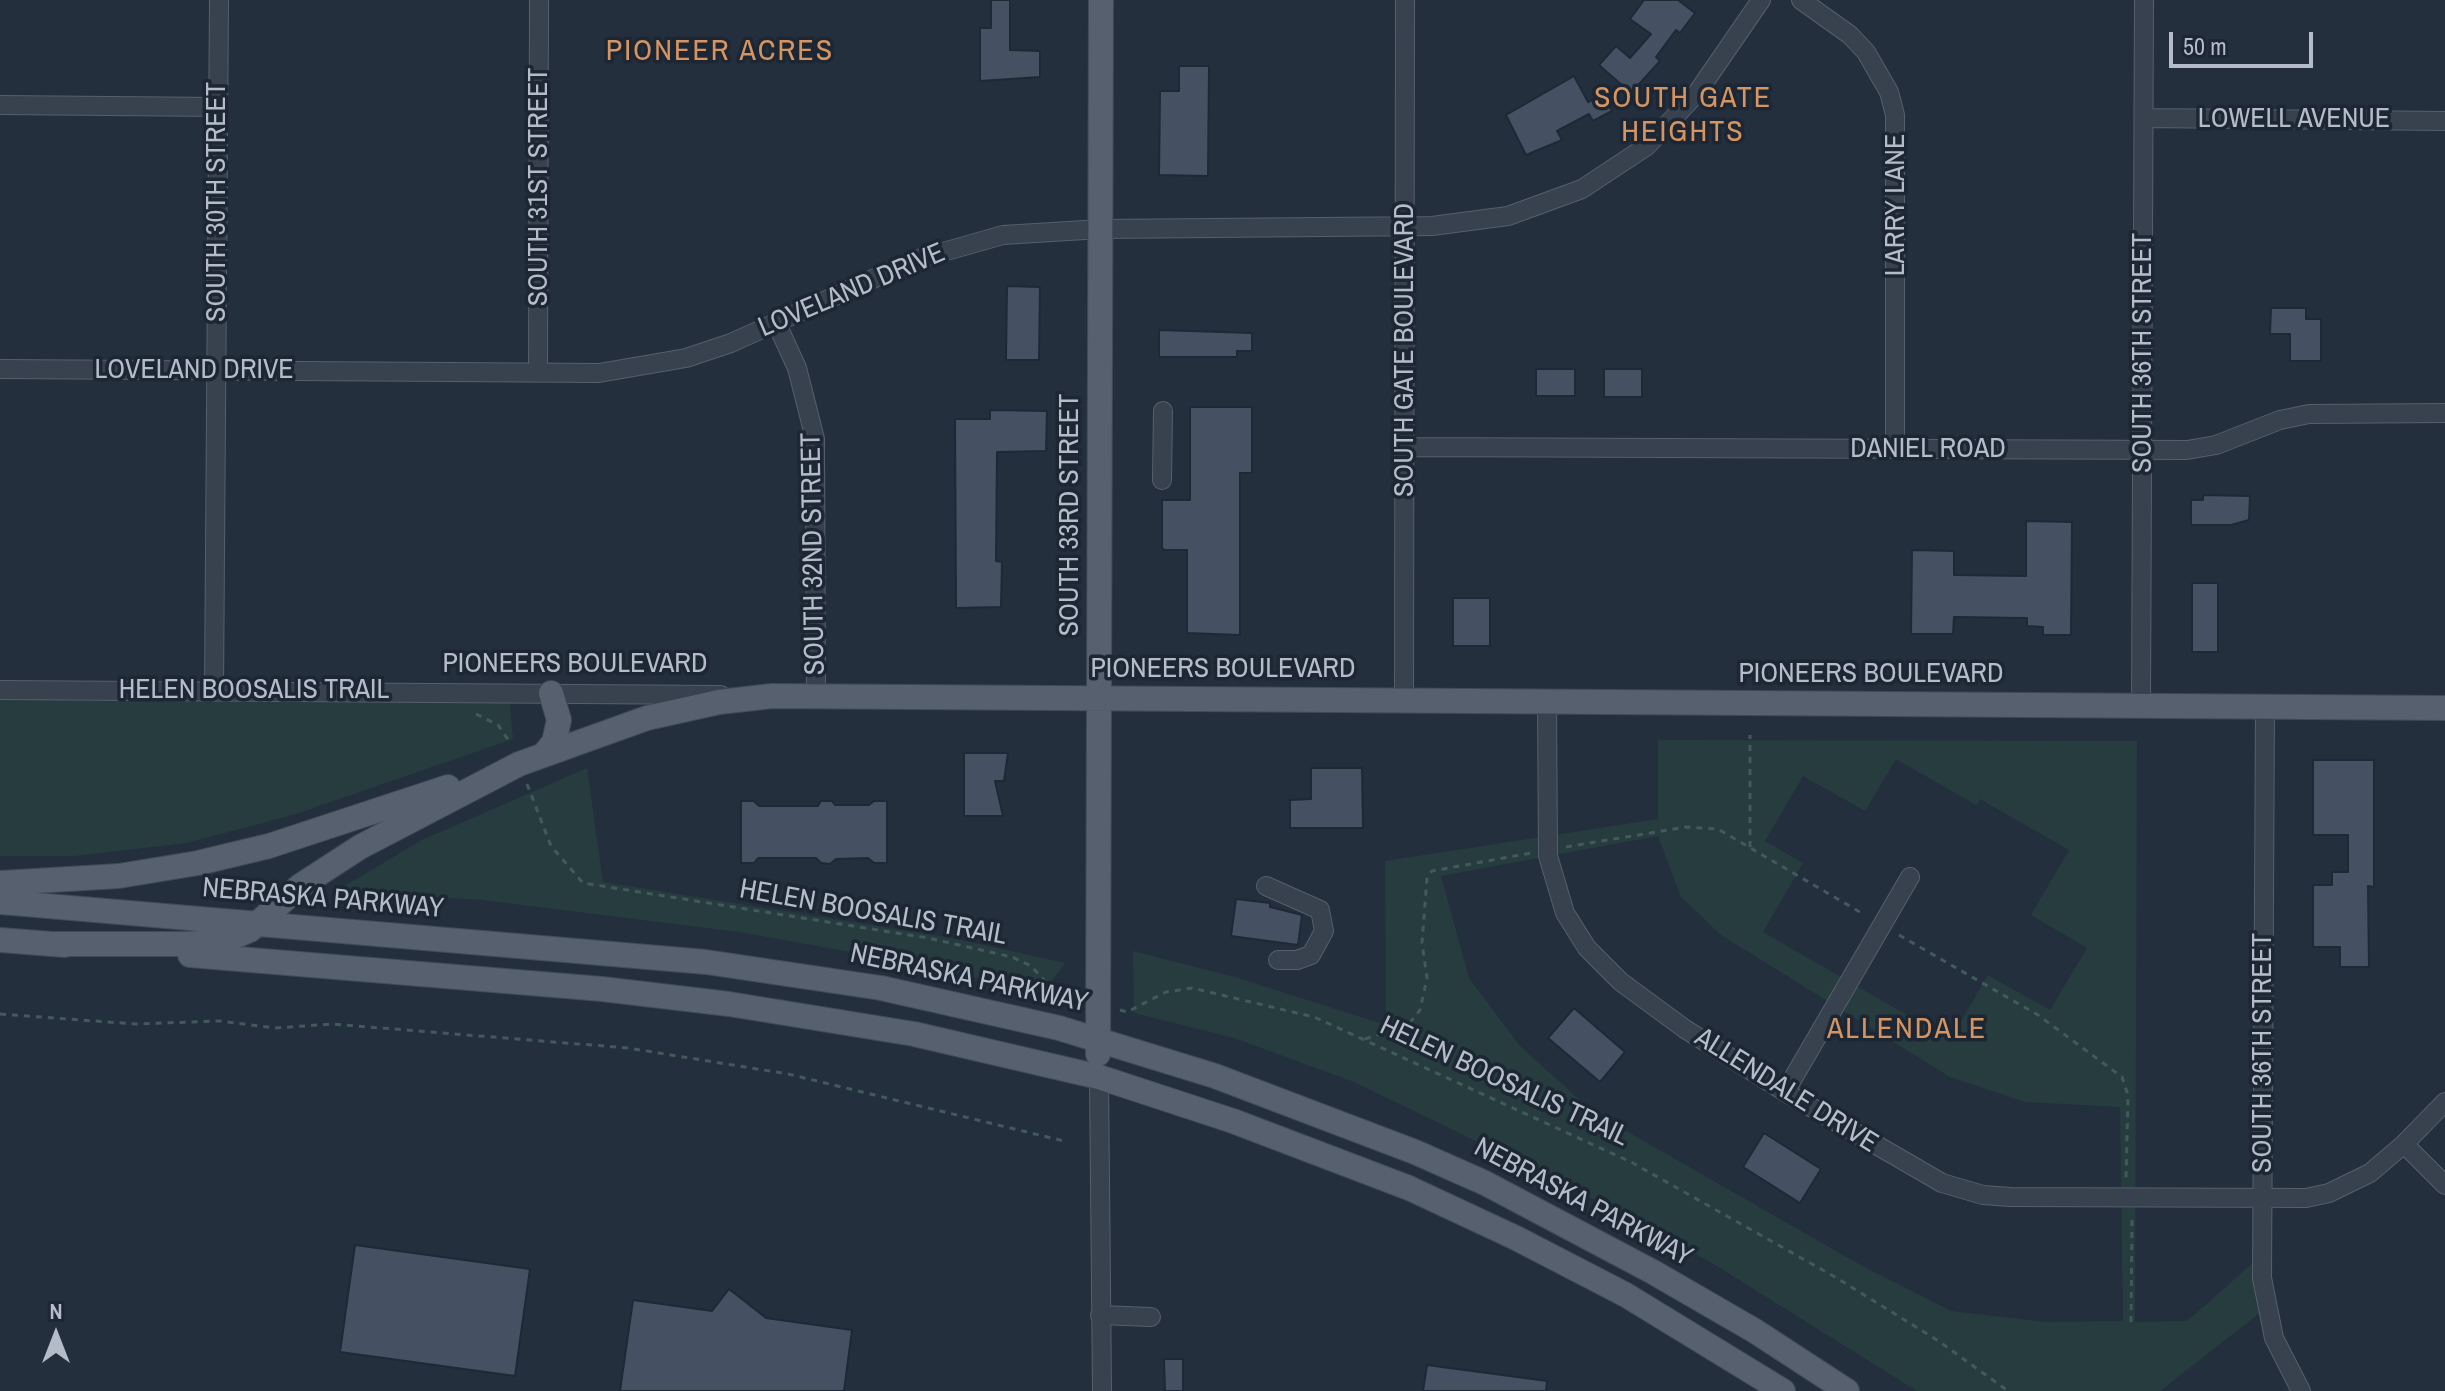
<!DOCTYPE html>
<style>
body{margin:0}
#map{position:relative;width:2445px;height:1391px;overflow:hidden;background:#242f3e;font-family:"Archivo Narrow",sans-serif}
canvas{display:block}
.north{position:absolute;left:16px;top:1295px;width:80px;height:80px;-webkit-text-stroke:6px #1d2633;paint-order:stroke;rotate:0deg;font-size:22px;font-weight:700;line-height:32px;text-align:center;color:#b4bcc9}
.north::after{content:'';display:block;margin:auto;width:28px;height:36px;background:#b4bcc9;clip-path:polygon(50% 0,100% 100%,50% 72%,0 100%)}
.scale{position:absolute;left:2169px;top:32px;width:144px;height:36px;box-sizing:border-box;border:4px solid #b4bcc9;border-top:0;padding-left:10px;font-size:24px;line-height:28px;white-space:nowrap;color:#b4bcc9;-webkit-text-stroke:6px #1d2633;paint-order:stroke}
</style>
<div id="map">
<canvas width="2445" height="1391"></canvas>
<div class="north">N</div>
<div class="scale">50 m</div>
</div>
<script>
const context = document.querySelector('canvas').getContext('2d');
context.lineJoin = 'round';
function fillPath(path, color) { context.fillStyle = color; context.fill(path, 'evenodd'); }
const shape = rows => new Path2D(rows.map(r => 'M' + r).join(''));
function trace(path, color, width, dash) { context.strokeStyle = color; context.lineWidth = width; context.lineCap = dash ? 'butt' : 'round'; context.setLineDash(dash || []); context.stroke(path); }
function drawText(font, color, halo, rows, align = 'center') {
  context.font = font + ' "Archivo Narrow",sans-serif'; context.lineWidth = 7; context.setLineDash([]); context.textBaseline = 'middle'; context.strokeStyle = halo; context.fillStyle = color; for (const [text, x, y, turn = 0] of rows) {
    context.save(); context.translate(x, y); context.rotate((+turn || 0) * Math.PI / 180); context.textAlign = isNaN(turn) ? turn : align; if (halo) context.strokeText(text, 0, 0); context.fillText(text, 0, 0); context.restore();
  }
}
fillPath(shape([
 [0,690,509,693,513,739,296,814,187,843,75,856,0,856],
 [1658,740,2137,741,2135,1322,2187,1321,2262,1255,2266,1308,2160,1391,1917,1391,1712,1263,1569,1186,1354,1082,1234,1038,1134,1013,1133,951,1235,977,1386,1025,1385,861,1658,819],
 [1896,759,1976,805,1980,799,2069,850,2031,915,2087,948,2050,1010,1988,975,1950,1040,1763,932,1803,863,1765,841,1803,776,1865,811],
 [1658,836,1681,897,1721,935,1950,1077,2025,1102,2120,1107,2123,1321,2046,1322,1951,1311,1864,1267,1593,1112,1520,1046,1469,978,1441,876],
 [587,768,603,882,952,938,1065,963,1043,993,901,961,739,932,482,900,336,891,422,840]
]), '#263c3f');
const building = shape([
 [991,0,1010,0,1010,50,1040,51,1040,77,980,81,980,28,991,28,991,0],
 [1644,0,1678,0,1695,13,1680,33,1676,30,1656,57,1660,61,1631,93,1599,65,1616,46,1630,58,1651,34,1630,19,1644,0],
 [1179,66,1209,66,1208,176,1159,175,1160,91,1179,91,1179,66],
 [1574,76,1588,102,1603,94,1612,111,1593,121,1589,114,1557,131,1562,140,1526,155,1506,115,1574,76],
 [1007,286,1040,287,1039,360,1006,360,1007,286],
 [2271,308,2306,308,2306,319,2321,319,2321,361,2290,361,2290,334,2270,334,2271,308],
 [1159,330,1252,333,1252,351,1237,351,1237,357,1159,357,1159,330],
 [1536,369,1575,369,1575,396,1536,396,1536,369],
 [1604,369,1642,369,1642,397,1604,397,1604,369],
 [1190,407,1252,407,1252,473,1240,473,1240,635,1187,633,1187,550,1164,550,1162,547,1162,500,1190,500,1190,407],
 [990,410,1047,411,1046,451,997,452,996,561,1002,562,1001,607,956,608,955,419,990,419,990,410],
 [2203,495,2250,496,2249,520,2231,525,2191,525,2191,500,2203,500,2203,495],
 [2026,521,2072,522,2071,635,2043,635,2043,627,2027,626,2027,618,1954,617,1953,634,1911,634,1912,550,1954,551,1954,575,2026,576,2026,521],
 [2192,583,2218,583,2218,652,2192,652,2192,583],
 [1453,598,1490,598,1490,646,1453,646,1453,598],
 [964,753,1008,753,1004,781,995,781,1003,816,964,816,964,753],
 [2313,760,2374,760,2374,887,2368,886,2369,967,2340,967,2340,947,2313,947,2313,885,2332,885,2332,872,2348,872,2348,835,2313,835,2313,760],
 [1311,768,1362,768,1363,828,1290,828,1290,800,1311,799,1311,768],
 [741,801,754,801,759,806,818,806,821,801,832,801,835,805,869,805,874,801,887,801,887,863,874,863,868,858,836,859,830,864,821,863,816,858,758,858,754,863,741,863,741,801],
 [1236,899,1270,903,1270,907,1302,915,1298,945,1231,936,1236,899],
 [1574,1008,1625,1052,1600,1082,1548,1038,1574,1008],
 [1764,1133,1821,1169,1800,1203,1743,1167,1764,1133],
 [355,1245,530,1269,515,1376,340,1352,355,1245],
 [729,1289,766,1318,852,1330,844,1391,620,1391,633,1300,712,1311,729,1289],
 [1164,1359,1183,1359,1183,1391,1165,1391,1164,1359],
 [1427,1365,1547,1381,1546,1391,1423,1391,1427,1365]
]);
fillPath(building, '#455162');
trace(building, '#1f2835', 2);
const minor = shape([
 [1801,0,1850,35,1866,52,1889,92,1895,115,1895,449],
 [0,105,218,107],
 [2144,118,2445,121],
 [776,322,797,368,815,439,816,696],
 [0,369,599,373,686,358,731,343,915,260,1003,235,1101,229,1432,226,1508,216,1582,189,1647,146,1697,93,1761,0],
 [538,373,539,0],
 [1405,447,2187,450,2216,445,2280,420,2309,414,2445,413],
 [1162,480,1163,411],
 [0,690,721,695],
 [214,691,219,0],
 [1404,700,1405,0],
 [1547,701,1548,856,1565,913,1587,948,1621,982,1685,1029,1785,1092,1942,1183,1983,1195,2010,1197,2306,1198,2329,1193,2370,1173,2404,1144,2445,1102],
 [2141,706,2144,0],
 [2265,707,2262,1278,2274,1338,2301,1391],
 [1266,886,1320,910,1324,931,1311,955,1297,960,1278,960],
 [1099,1077,1102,1391],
 [1785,1092,1910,877],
 [2404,1144,2445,1185],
 [1100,1315,1151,1317]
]);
const major = shape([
 [546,752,554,742,559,720,551,693],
 [0,883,119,876,198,863,269,846,448,787],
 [0,902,706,962,881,988,1059,1028,1215,1076,1415,1152,1485,1183,1653,1272,1755,1331,1847,1391],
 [0,940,65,945],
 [50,944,186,944,224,941,250,930,300,886,360,847,519,764,647,718,719,702,772,696,2445,708],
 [190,955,602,989,729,1004,914,1034,1099,1077,1233,1121,1409,1188,1516,1238,1626,1295,1783,1391],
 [1098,1054,1101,0]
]);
trace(minor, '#565f6c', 20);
trace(major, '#414a57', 26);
trace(shape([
 [476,714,498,725,511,744],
 [527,784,551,846,583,883,928,938,1012,957,1031,966,1057,994,1078,1000],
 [1566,847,1686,827,1718,829,1865,915],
 [1750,847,1750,735],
 [1899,935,2038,1015,2122,1077,2128,1095,2126,1179],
 [1120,1010,1127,1012,1166,992,1192,988,1314,1017,1631,1162,1835,1277,1937,1340,2008,1391],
 [0,1014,135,1024,219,1021,275,1028,332,1024,628,1048,788,1074,1064,1141],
 [1365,1039,1408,1025,1420,1010,1427,978,1422,943,1427,878,1432,871,1531,853],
 [2131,1322,2132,1218]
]), '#44595c', 3, [6, 6]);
trace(minor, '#38414e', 18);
trace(major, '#56606e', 24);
drawText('28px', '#b4bcc9', '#1d2633', [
 ["LOWELL AVENUE",2294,119],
 ["SOUTH 31ST STREET",539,187,-90],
 ["SOUTH 30TH STREET",217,202,-90],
 ["LARRY LANE",1896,205,-90],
 ["LOVELAND DRIVE",852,291,-23],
 ["SOUTH GATE BOULEVARD",1405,350,-90],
 ["SOUTH 36TH STREET",2143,353,-90],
 ["LOVELAND DRIVE",194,370],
 ["DANIEL ROAD",1928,449],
 ["SOUTH 33RD STREET",1070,515,-90],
 ["SOUTH 32ND STREET",814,554,-91],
 ["PIONEERS BOULEVARD",575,664],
 ["PIONEERS BOULEVARD",1223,669],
 ["PIONEERS BOULEVARD",1871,674],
 ["HELEN BOOSALIS TRAIL",254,690],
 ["NEBRASKA PARKWAY",323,899,5],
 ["HELEN BOOSALIS TRAIL",873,913,10],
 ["NEBRASKA PARKWAY",969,979,12],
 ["SOUTH 36TH STREET",2263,1053,-90],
 ["HELEN BOOSALIS TRAIL",1504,1082,25],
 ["ALLENDALE DRIVE",1786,1091,32],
 ["NEBRASKA PARKWAY",1583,1203,28]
]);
context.letterSpacing = '2px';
drawText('30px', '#d59563', '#1d2633', [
 ["PIONEER ACRES",720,52],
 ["SOUTH GATE",1683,99],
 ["HEIGHTS",1683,133],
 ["ALLENDALE",1907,1030]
]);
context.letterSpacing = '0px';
</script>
